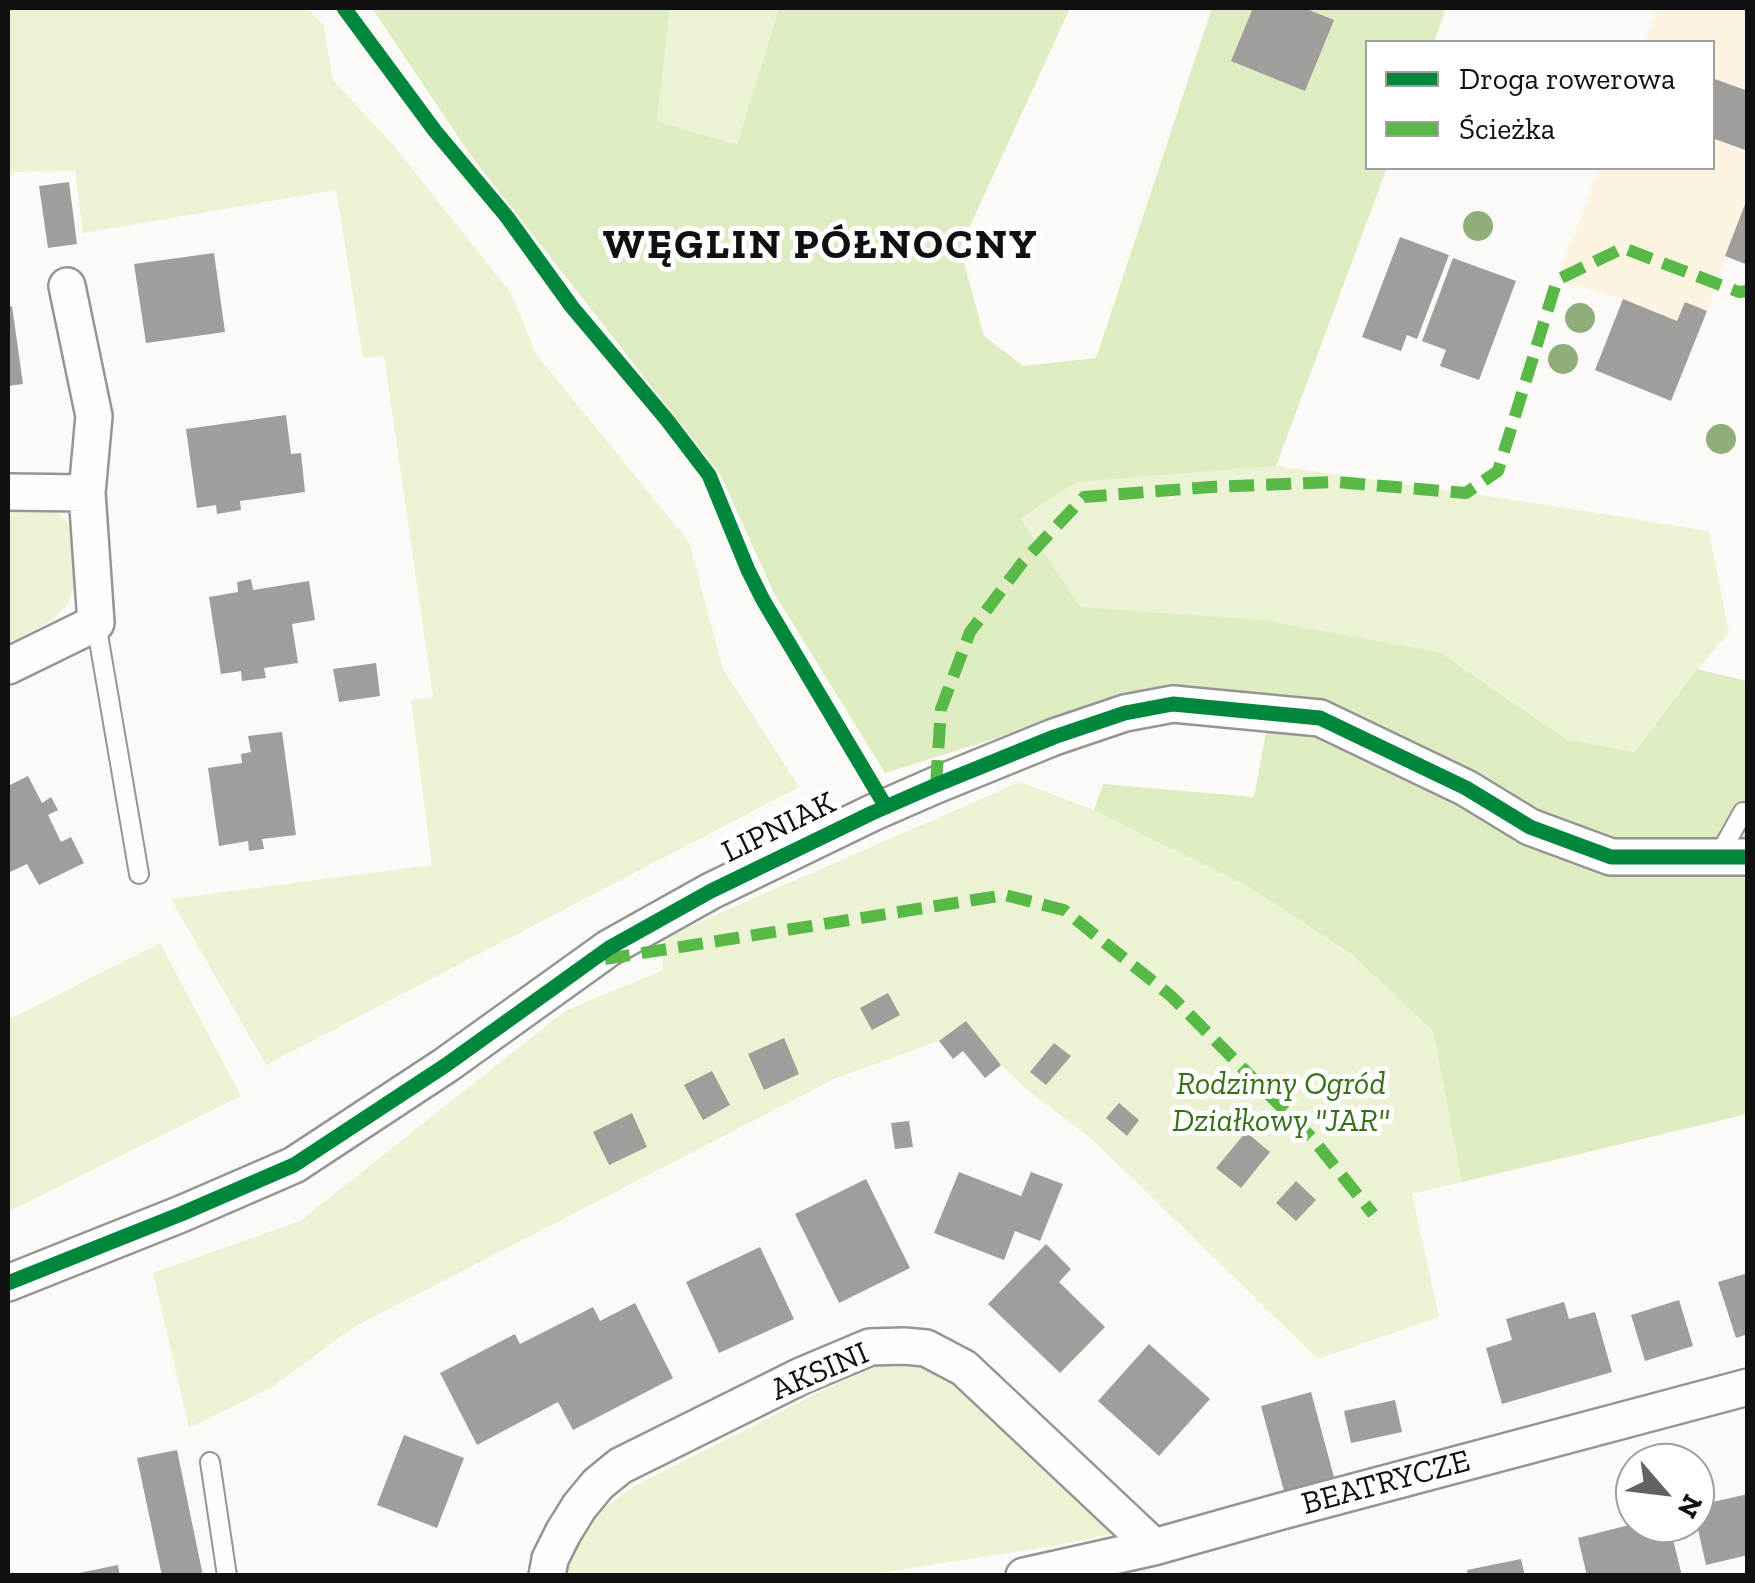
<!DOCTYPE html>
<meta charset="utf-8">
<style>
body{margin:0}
#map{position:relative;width:1755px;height:1583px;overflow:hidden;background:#fcfaf6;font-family:"Zilla Slab",serif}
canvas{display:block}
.frame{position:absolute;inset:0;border:10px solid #101010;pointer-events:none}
.legend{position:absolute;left:1365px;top:40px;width:350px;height:130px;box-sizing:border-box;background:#fff;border:2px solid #9f9f9f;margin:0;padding:12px 18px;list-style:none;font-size:30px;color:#101010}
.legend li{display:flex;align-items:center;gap:20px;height:50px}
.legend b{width:50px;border:2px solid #9f9f9f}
.north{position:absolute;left:1615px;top:1443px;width:100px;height:100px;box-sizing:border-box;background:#fff;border:2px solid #9f9f9f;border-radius:50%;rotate:118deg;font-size:28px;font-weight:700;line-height:40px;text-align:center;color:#101010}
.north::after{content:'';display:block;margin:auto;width:35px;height:45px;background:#636260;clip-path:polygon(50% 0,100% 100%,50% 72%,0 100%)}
</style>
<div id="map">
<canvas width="1755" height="1583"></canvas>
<div class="frame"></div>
<ul class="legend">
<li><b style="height:12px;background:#00873e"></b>Droga rowerowa</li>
<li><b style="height:12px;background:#58b947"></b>Ścieżka</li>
</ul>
<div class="north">N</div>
</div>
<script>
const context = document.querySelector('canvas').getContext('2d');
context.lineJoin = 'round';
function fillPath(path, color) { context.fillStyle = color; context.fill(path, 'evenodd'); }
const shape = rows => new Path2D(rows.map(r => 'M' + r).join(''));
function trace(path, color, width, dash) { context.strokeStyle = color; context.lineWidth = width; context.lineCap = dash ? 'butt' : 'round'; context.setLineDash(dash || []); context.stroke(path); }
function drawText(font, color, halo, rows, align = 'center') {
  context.font = font + ' "Zilla Slab",serif'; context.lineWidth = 10; context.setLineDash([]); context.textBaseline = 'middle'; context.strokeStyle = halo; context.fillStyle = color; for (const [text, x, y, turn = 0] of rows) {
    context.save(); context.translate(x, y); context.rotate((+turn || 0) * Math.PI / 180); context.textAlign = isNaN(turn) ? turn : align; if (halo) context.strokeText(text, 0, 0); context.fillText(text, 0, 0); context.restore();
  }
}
fillPath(shape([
 [1657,8,1747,8,1747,91,1713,78,1712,42,1645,42],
 [1713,138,1747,151,1747,198,1707,311,1685,302,1677,321,1623,299,1557,280,1599,168,1712,168]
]), '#faf4e1');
fillPath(shape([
 [8,8,307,8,324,26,333,80,394,146,511,293,536,354,689,542,723,669,799,787,266,1065,171,899,432,865,411,700,433,697,384,356,363,358,336,190,83,233,75,171,8,172],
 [670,8,779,8,737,145,657,121],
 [1276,466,1521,501,1709,531,1729,633,1697,669,1635,752,1566,739,1439,652,1263,620,1079,607,1021,517,1075,482],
 [8,506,49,507,65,519,71,531,77,579,68,604,51,621,8,644],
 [1020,782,1094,810,1251,888,1351,954,1433,1031,1462,1182,1412,1194,1439,1317,1318,1359,1093,1140,1030,1092,1001,1065,966,1021,939,1041,836,1078,354,1327,272,1387,189,1428,153,1273,300,1221,565,1011,663,970,663,938],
 [160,943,241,1096,8,1212,8,1020],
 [898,1360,941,1366,1119,1532,1048,1547,866,1575,563,1576,565,1563,592,1517,634,1486,824,1390,876,1366]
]), '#ebf3d4');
fillPath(shape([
 [372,8,670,8,657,121,737,145,779,8,1070,8,960,248,984,336,1023,366,1096,358,1212,8,1446,8,1434,42,1368,42,1368,168,1387,168,1276,466,1076,482,1021,518,1080,607,1263,620,1439,652,1566,739,1635,752,1697,669,1747,681,1747,1114,1462,1182,1433,1031,1351,954,1251,888,1094,810,1103,784,1254,797,1273,694,1174,685,1121,699,885,773,774,593,720,474,469,153]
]), '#ddecc1');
fillPath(shape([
 [1253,8,1304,8,1334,20,1305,91,1231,61],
 [1712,78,1748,91,1748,151,1712,138],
 [69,182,77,244,48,248,39,186],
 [1747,199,1748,199,1748,265,1725,256],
 [1400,237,1449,255,1417,339,1407,335,1401,351,1362,337],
 [214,253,225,332,146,343,134,264],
 [1453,258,1516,281,1479,380,1440,366,1446,350,1422,341],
 [1623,299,1677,321,1685,302,1707,311,1671,401,1595,370],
 [12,306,23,384,8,386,8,307],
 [286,415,291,454,301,453,305,492,240,501,241,510,217,514,216,505,197,508,186,429],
 [251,579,253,590,309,581,315,620,292,624,298,663,264,668,266,678,242,681,241,671,221,674,209,597,238,592,237,582],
 [376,663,380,696,339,702,333,669],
 [282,732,296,835,262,839,264,849,249,851,248,841,219,846,208,768,242,763,241,754,251,752,248,736],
 [28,776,42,803,51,797,58,810,48,815,61,842,71,837,84,863,39,885,27,864,8,873,8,786],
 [888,993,900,1015,872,1030,860,1008],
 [966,1021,1001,1065,985,1078,963,1051,953,1059,939,1041],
 [784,1038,799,1074,764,1090,748,1054],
 [1054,1043,1071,1056,1046,1085,1030,1072],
 [712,1071,730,1105,703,1120,684,1085],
 [1119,1103,1139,1120,1127,1136,1106,1118],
 [632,1113,647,1147,609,1165,593,1132],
 [909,1121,913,1147,895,1149,891,1123],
 [1246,1132,1270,1152,1241,1188,1216,1168],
 [959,1172,1021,1196,1031,1172,1063,1184,1040,1241,1015,1231,1004,1260,934,1233],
 [866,1179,910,1268,839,1303,795,1214],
 [1296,1181,1316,1200,1296,1221,1276,1203],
 [1046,1244,1071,1269,1059,1282,1105,1327,1060,1373,988,1304],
 [760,1247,794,1319,719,1353,686,1282],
 [1748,1273,1748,1334,1736,1338,1718,1282],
 [1679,1300,1693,1346,1645,1361,1631,1315],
 [1564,1302,1569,1319,1595,1312,1612,1372,1502,1404,1486,1348,1512,1340,1506,1319],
 [635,1303,673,1378,573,1430,558,1402,477,1445,440,1373,515,1334,520,1344,593,1307,600,1321],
 [1149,1344,1210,1399,1159,1456,1098,1401],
 [1311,1392,1334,1477,1284,1491,1261,1406],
 [1395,1400,1402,1432,1351,1443,1344,1411],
 [404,1435,464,1458,437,1528,377,1505],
 [177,1450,203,1576,162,1576,137,1458],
 [1748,1494,1748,1555,1706,1565,1695,1516,1695,1506],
 [1637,1523,1669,1523,1682,1576,1587,1576,1578,1538],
 [1521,1559,1525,1576,1468,1576,1467,1570],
 [118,1565,120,1576,74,1576,74,1574]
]), '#a09d9b');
const service = shape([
 [96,623,139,874],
 [1718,857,1743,812],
 [210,1462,227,1576]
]);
const minor = shape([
 [8,492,87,493],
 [8,666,96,623,87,493,94,416,67,286],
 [8,1283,181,1214,294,1165,446,1065,609,948,711,891,872,813,936,785,1054,737,1125,713,1173,704,1320,718,1466,788,1530,827,1611,857,1748,857],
 [547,1576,550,1559,563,1533,579,1507,598,1484,620,1466,801,1376,870,1347,904,1346,926,1348,964,1368,1154,1547],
 [1024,1576,1154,1547,1282,1511,1748,1387]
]);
trace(service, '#969594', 22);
trace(minor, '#969594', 40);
trace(service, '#fffefe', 18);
trace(minor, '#fffefe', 35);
trace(shape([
 [936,785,941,709,970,632,1022,563,1084,497,1210,487,1336,482,1466,493,1498,471,1557,280,1623,248,1739,292,1748,291],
 [605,959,1005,895,1064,910,1171,996,1312,1138,1373,1214]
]), '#58b947', 12, [25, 12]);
trace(shape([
 [344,8,435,131,507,217,572,307,667,420,709,475,748,570,763,600,886,807],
 [8,1283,181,1214,294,1165,446,1065,609,948,711,891,872,813,936,785,1054,737,1125,713,1173,704,1320,718,1466,788,1530,827,1611,857,1748,857]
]), '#00873e', 15);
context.fillStyle = '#90ae7c';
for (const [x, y] of [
 [1478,226],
 [1580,318],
 [1563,359],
 [1721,439]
]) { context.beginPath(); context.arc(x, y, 15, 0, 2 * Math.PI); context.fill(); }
drawText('32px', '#101010', '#fff', [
 ["LIPNIAK",779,828,-26],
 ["AKSINI",820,1372,-23],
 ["BEATRYCZE",1386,1483,-15]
]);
drawText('italic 32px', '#386f19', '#fff', [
 ["Rodzinny Ogród",1281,1085],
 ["Działkowy \"JAR\"",1281,1122]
]);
context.letterSpacing = '2.5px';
drawText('bold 42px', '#101010', '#fff', [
 ["WĘGLIN PÓŁNOCNY",821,246]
]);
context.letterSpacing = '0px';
</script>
